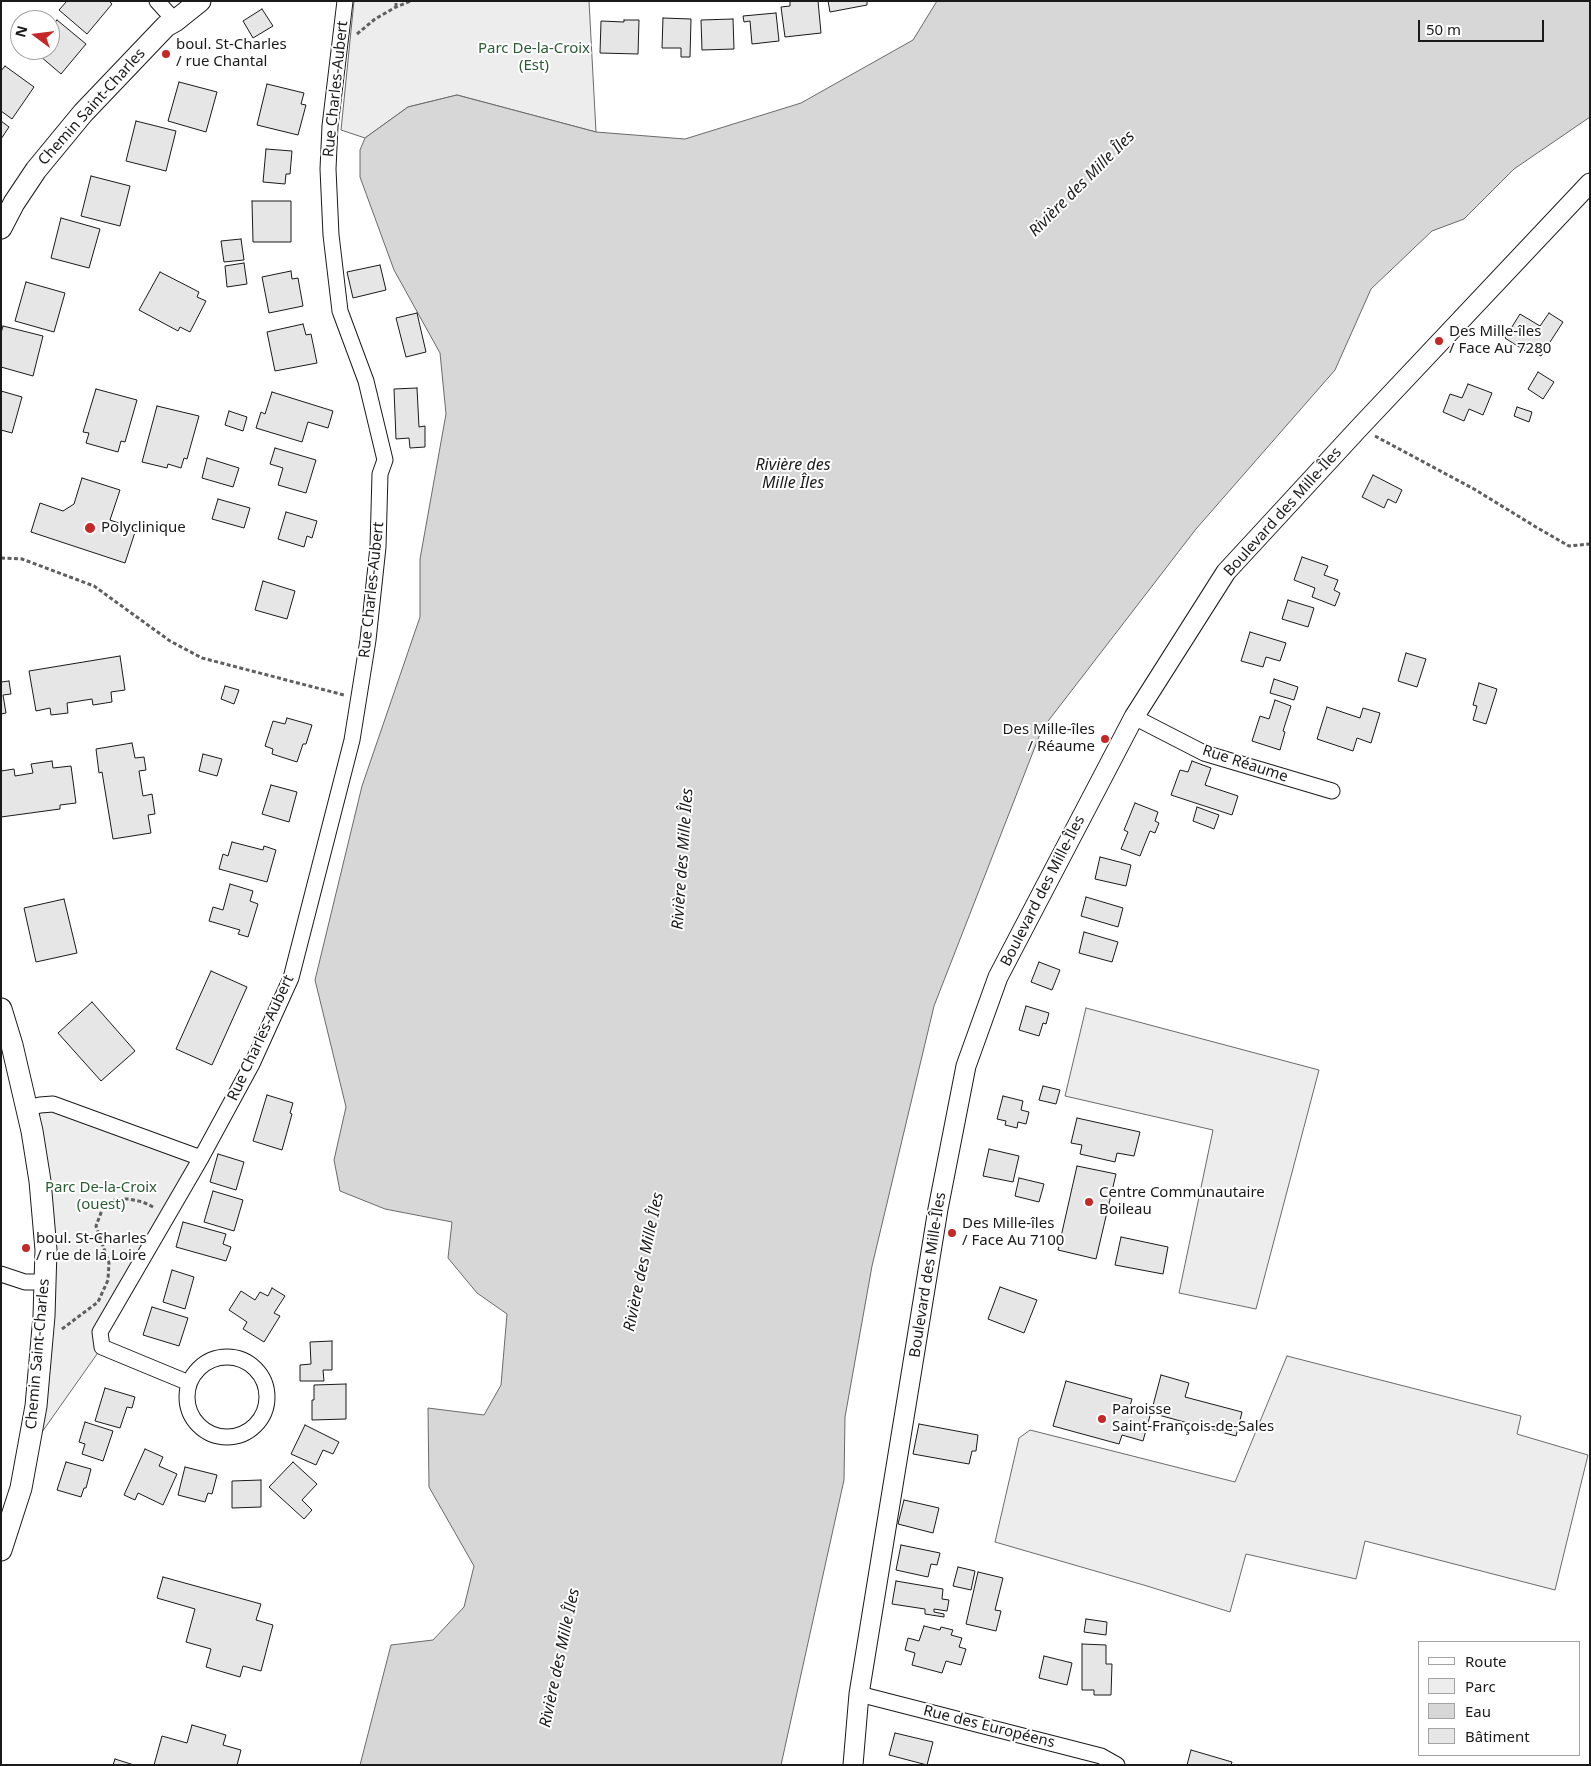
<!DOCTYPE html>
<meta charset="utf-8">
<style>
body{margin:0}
#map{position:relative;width:1591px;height:1766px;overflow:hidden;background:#fff;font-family:"Noto Sans",sans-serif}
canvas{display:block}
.frame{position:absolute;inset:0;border:2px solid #1a1a1a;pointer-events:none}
.legend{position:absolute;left:1418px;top:1641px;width:162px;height:115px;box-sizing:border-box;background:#fff;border:1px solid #a3a3a3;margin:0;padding:6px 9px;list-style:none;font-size:15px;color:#1a1a1a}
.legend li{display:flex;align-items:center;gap:10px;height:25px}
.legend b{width:25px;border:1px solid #a3a3a3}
.north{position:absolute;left:10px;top:10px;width:50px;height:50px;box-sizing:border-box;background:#fff;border:1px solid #a3a3a3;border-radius:50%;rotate:285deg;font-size:14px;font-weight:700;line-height:20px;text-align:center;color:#1a1a1a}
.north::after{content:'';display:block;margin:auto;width:18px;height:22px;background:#c62828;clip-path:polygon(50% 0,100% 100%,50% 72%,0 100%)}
.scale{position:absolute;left:1418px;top:20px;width:126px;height:22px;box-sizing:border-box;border:2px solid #1a1a1a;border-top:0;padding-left:6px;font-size:15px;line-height:18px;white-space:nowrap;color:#1a1a1a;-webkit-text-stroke:4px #fff;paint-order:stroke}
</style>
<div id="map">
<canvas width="1591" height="1766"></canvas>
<div class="frame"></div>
<ul class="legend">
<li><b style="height:6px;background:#fff"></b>Route</li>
<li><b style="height:14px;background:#ededed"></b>Parc</li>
<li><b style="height:14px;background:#d7d7d7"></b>Eau</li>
<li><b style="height:14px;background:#e6e6e6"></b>Bâtiment</li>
</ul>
<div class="north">N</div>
<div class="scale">50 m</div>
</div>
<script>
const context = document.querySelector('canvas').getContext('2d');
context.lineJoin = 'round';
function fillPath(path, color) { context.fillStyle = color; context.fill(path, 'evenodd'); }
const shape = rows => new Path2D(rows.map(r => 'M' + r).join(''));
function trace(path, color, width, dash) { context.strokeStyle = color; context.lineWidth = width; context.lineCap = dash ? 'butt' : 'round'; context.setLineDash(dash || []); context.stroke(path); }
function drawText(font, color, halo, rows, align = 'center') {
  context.font = font + ' "Noto Sans",sans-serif'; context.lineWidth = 4; context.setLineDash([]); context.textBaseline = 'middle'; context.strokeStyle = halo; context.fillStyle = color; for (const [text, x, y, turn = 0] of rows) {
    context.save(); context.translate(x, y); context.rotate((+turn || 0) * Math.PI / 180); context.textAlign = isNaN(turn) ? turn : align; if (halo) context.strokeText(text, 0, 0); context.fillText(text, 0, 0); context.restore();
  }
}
const green = shape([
 [354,1,589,1,596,132,457,95,408,107,365,138,341,130,354,1],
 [1086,1008,1319,1070,1256,1309,1179,1293,1213,1130,1065,1096,1086,1008],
 [28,1108,59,1111,201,1158,100,1332,102,1347,23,1459,42,1348,28,1108],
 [1287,1356,1521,1416,1517,1434,1588,1455,1555,1590,1365,1541,1356,1579,1246,1554,1230,1612,1147,1586,995,1542,1019,1438,1030,1430,1235,1482,1287,1356]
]);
fillPath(green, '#ededed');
trace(green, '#6a6a6a', 1);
const water = shape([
 [937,1,1590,1,1590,117,1514,169,1464,219,1432,231,1371,289,1335,370,1196,529,1042,729,934,1006,872,1266,845,1417,844,1480,781,1765,360,1765,391,1645,433,1640,464,1607,474,1566,429,1487,428,1408,484,1415,501,1385,507,1314,477,1293,448,1258,452,1222,385,1209,340,1191,334,1160,346,1107,315,980,362,786,420,617,420,559,446,414,440,353,394,270,360,177,360,150,365,138,408,107,457,95,596,132,685,139,801,103,913,40,937,1]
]);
fillPath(water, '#d7d7d7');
trace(water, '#6a6a6a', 1);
const building = shape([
 [67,1,109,1,112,4,87,34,59,10,67,1],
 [790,1,818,1,821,33,785,37,781,7,790,6,790,1],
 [828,1,867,1,867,5,830,12,828,1],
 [262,9,273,26,253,38,243,21,262,9],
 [776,13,779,41,752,44,750,21,744,22,743,16,776,13],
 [663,18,691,19,690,57,681,57,681,48,662,48,663,18],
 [733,19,734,49,702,50,701,20,733,19],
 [57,20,86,44,61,74,33,50,50,50,50,29,57,20],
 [624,20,639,20,638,54,600,53,601,21,624,22,624,20],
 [5,66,34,87,12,119,1,111,1,71,5,66],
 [179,82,217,92,206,132,168,121,179,82],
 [267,84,304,93,301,104,306,105,298,135,257,125,267,84],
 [1,121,9,127,1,139,1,121],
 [136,121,176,131,166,171,126,161,136,121],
 [266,149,292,151,290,174,286,174,285,184,263,182,266,149],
 [91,176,130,186,120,226,81,216,91,176],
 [252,201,291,201,291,242,253,242,252,201],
 [61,218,100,229,89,268,51,258,61,218],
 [241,239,244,260,224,262,221,241,241,239],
 [244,263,247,284,227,287,225,266,244,263],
 [380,265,386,290,353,298,347,272,380,265],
 [291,271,292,279,298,278,303,306,269,313,262,277,291,271],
 [160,272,199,292,197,297,206,301,190,332,180,327,178,331,139,310,160,272],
 [26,282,65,293,54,332,15,321,26,282],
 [417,313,426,352,406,357,396,318,417,313],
 [1549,313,1563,322,1541,356,1532,351,1530,354,1505,338,1520,314,1540,326,1549,313],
 [303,324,306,335,311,334,317,363,275,371,267,332,303,324],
 [3,326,43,336,33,376,1,367,1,333,3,326],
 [1538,372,1554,382,1543,399,1528,389,1538,372],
 [1468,384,1492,393,1483,415,1469,409,1464,421,1443,412,1450,394,1462,398,1468,384],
 [417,388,419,427,425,426,425,447,410,448,409,438,396,439,394,389,417,388],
 [96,389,137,400,125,442,121,441,118,452,86,443,89,433,83,432,96,389],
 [1,391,22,397,12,433,1,430,1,391],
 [272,392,333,411,328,428,308,422,302,442,256,428,261,412,265,414,272,392],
 [157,406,199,416,187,459,184,458,181,468,168,464,167,468,142,462,157,406],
 [1517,407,1532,412,1529,422,1514,416,1517,407],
 [229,411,247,417,243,431,225,425,229,411],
 [275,448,316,460,306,493,278,485,283,468,270,464,275,448],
 [207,458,239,468,233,487,202,478,207,458],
 [1373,475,1402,490,1396,503,1388,499,1384,508,1362,497,1373,475],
 [82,478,120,490,110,520,136,529,125,563,31,532,40,503,63,511,74,504,82,478],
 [218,499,250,508,244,528,212,519,218,499],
 [286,512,317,521,312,538,307,536,304,547,278,539,286,512],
 [1302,557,1328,566,1324,575,1338,580,1334,590,1340,593,1335,606,1312,597,1315,588,1294,580,1302,557],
 [263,581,295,591,287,619,255,610,263,581],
 [1288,600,1314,608,1308,627,1282,619,1288,600],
 [1250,632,1286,643,1280,661,1266,657,1263,667,1241,661,1250,632],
 [1406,653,1426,659,1417,687,1398,681,1406,653],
 [120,656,125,690,111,692,112,702,93,705,92,699,67,703,68,713,51,715,50,708,36,711,29,671,120,656],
 [1274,679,1298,687,1294,700,1270,693,1274,679],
 [9,681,11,694,3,695,6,713,1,714,1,682,9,681],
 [1479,683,1497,689,1486,724,1473,720,1477,706,1473,705,1479,683],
 [225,686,239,690,234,704,221,699,225,686],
 [1275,700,1291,706,1283,731,1285,732,1280,750,1252,741,1260,716,1269,719,1275,700],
 [1327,707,1360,718,1363,708,1380,713,1371,743,1357,738,1353,751,1317,739,1327,707],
 [287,718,312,725,306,744,303,744,297,762,272,754,273,749,265,746,273,721,285,724,287,718],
 [132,743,135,758,144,757,146,770,139,771,143,796,152,794,155,814,148,815,151,833,113,839,102,772,99,773,96,749,132,743],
 [203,754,222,759,217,776,199,771,203,754],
 [52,761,53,768,71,766,76,803,60,805,60,809,1,817,1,771,14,769,15,776,33,773,31,764,52,761],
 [1192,761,1211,768,1205,785,1238,796,1232,815,1171,795,1180,770,1188,772,1192,761],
 [271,785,297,792,289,822,262,814,271,785],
 [1135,803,1158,812,1155,821,1159,823,1155,833,1150,831,1140,856,1121,849,1128,832,1124,830,1135,803],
 [1197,807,1219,815,1214,829,1193,821,1197,807],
 [232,842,263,850,264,846,276,850,267,882,219,869,223,854,228,856,232,842],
 [1100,857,1131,865,1126,886,1095,879,1100,857],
 [230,884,253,891,250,901,258,904,248,937,238,934,240,930,209,921,213,907,223,910,230,884],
 [1086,897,1123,908,1118,927,1081,916,1086,897],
 [64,899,77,953,36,962,24,908,64,899],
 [1084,932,1118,942,1112,962,1079,953,1084,932],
 [1039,962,1060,970,1052,990,1031,982,1039,962],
 [211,971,247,987,212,1065,176,1049,211,971],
 [92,1002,135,1051,101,1081,58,1033,92,1002],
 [1026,1006,1049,1013,1046,1024,1043,1023,1039,1036,1019,1030,1026,1006],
 [1043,1086,1060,1090,1056,1104,1039,1100,1043,1086],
 [267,1095,293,1103,290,1113,292,1114,282,1150,253,1141,267,1095],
 [1003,1096,1023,1101,1021,1110,1029,1112,1026,1124,1018,1122,1017,1128,1005,1125,1006,1121,997,1119,1003,1096],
 [1077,1118,1140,1132,1134,1156,1117,1153,1115,1162,1080,1154,1082,1145,1071,1143,1077,1118],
 [989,1149,1019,1156,1013,1182,983,1176,989,1149],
 [218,1154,244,1162,236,1190,210,1182,218,1154],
 [1077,1166,1116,1174,1096,1259,1058,1250,1077,1166],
 [1019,1178,1044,1184,1039,1202,1015,1196,1019,1178],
 [213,1191,243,1200,234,1231,204,1222,213,1191],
 [183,1222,226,1234,223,1244,231,1247,226,1261,176,1247,183,1222],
 [1121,1237,1168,1247,1163,1274,1115,1265,1121,1237],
 [172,1270,194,1277,185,1309,163,1302,172,1270],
 [1000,1287,1037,1300,1024,1333,988,1319,1000,1287],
 [272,1288,285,1296,274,1313,280,1316,264,1342,243,1329,247,1322,229,1310,241,1291,255,1300,260,1292,268,1296,272,1288],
 [152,1307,188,1318,179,1346,143,1335,152,1307],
 [332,1341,332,1370,323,1370,324,1381,300,1381,300,1365,311,1364,310,1342,332,1341],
 [1161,1375,1189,1383,1185,1397,1242,1412,1236,1436,1151,1413,1161,1375],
 [1066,1381,1132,1399,1130,1406,1151,1412,1143,1441,1122,1435,1119,1444,1053,1426,1066,1381],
 [346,1384,346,1419,312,1420,312,1400,314,1400,314,1385,346,1384],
 [105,1388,135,1397,132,1408,127,1407,120,1428,95,1421,105,1388],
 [85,1422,113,1431,103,1461,82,1454,85,1444,79,1442,85,1422],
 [919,1424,978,1435,976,1451,972,1451,969,1464,913,1454,919,1424],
 [305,1425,339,1442,333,1454,323,1450,316,1465,291,1454,305,1425],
 [145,1449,163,1457,159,1466,177,1474,163,1505,138,1493,135,1500,124,1495,145,1449],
 [66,1462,91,1469,86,1488,84,1488,81,1497,57,1490,66,1462],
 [293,1462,317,1484,302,1500,312,1510,304,1519,269,1487,293,1462],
 [185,1467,217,1475,212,1494,208,1493,205,1502,178,1495,185,1467],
 [261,1480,261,1507,232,1508,232,1481,261,1480],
 [904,1500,939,1508,933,1533,898,1524,904,1500],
 [901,1545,940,1553,937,1565,931,1564,928,1577,896,1570,901,1545],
 [958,1567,975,1571,971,1590,953,1586,958,1567],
 [978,1572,1003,1578,995,1610,1001,1611,996,1631,966,1624,978,1572],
 [163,1577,261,1604,256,1620,273,1625,261,1671,243,1666,240,1677,206,1667,211,1649,186,1642,195,1609,157,1598,163,1577],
 [896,1581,943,1589,942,1599,949,1600,947,1611,934,1609,934,1612,944,1614,944,1617,925,1614,925,1609,892,1604,896,1581],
 [1086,1619,1107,1622,1106,1635,1084,1632,1086,1619],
 [924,1626,940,1630,941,1627,953,1630,951,1635,962,1638,959,1647,966,1649,961,1665,946,1661,942,1673,912,1665,915,1653,905,1650,908,1638,919,1641,924,1626],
 [1082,1644,1106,1645,1106,1664,1112,1664,1111,1695,1094,1695,1094,1690,1082,1690,1082,1644],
 [1044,1656,1072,1663,1067,1685,1039,1678,1044,1656],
 [192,1725,226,1735,223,1745,241,1750,237,1765,154,1765,162,1736,187,1743,192,1725],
 [895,1733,933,1742,927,1765,889,1755,895,1733],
 [1191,1750,1232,1762,1231,1765,1187,1765,1191,1750],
 [115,1759,134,1765,113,1765,115,1759]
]);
fillPath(building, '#e6e6e6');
trace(building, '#1a1a1a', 1);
const minor = shape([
 [157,1,175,21],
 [1134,717,1204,753,1332,791],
 [28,1108,40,1105,53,1104,201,1158],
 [1,1274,25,1282,46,1282],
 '187 1397a40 40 0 1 1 80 0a40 40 0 1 1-80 0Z',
 [189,1383,102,1347,100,1332,201,1158,252,1064,291,978,352,740,368,640,378,547,380,474,385,460,366,381,340,311,331,235,328,169,330,126,345,1],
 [859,1694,1101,1756,1117,1765]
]);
const tertiary = shape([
 [853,1765,859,1694,938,1209,966,1066,998,977,1134,717,1226,572,1359,428,1590,183]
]);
const secondary = shape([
 [1,228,14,203,36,170,83,113,166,26,175,21,200,1],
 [1,1009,12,1045,32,1131,40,1181,46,1250,44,1316,36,1406,21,1488,1,1550]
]);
trace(minor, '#1a1a1a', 17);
trace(tertiary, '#1a1a1a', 21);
trace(secondary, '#1a1a1a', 23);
trace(shape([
 [396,7,396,1],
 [357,34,375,19,396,7,411,1],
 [1375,436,1474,489,1536,527,1569,546,1590,544],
 [1,558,22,559,94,586,170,641,202,658,344,695],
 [62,1329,98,1302,108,1280,109,1263,96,1226,102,1210,108,1203,118,1199,129,1199,143,1202,155,1208]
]), '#5f5f5f', 3, [4, 2.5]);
trace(minor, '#fff', 15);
trace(tertiary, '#fff', 19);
trace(secondary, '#fff', 21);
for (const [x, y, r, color] of [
 [166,54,5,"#c62828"],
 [1439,341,5,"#c62828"],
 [90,528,6,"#c62828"],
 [1105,739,5,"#c62828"],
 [1089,1202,5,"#c62828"],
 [952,1233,5,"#c62828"],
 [26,1248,5,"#c62828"],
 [1102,1419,5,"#c62828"]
]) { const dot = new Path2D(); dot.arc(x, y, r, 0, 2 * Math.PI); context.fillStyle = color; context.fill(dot); trace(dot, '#fff', 2); }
drawText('15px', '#1a1a1a', '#fff', [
 ["boul. St-Charles",176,45],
 ["/ rue Chantal",176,62],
 ["Des Mille-îles",1449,332],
 ["/ Face Au 7280",1449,349],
 ["Polyclinique",101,528],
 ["Des Mille-îles",1095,730,"right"],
 ["/ Réaume",1095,747,"right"],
 ["Centre Communautaire",1099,1193],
 ["Boileau",1099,1210],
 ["Des Mille-îles",962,1224],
 ["/ Face Au 7100",962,1241],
 ["boul. St-Charles",36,1239],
 ["/ rue de la Loire",36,1256],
 ["Paroisse",1112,1410],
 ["Saint-François-de-Sales",1112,1427]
], 'left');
drawText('15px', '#2b5a34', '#fff', [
 ["Parc De-la-Croix",534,49],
 ["(Est)",534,66],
 ["Parc De-la-Croix",101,1188],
 ["(ouest)",101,1205]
]);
drawText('15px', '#1a1a1a', '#fff', [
 ["Rue Charles-Aubert",336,89,-84],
 ["Chemin Saint-Charles",92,107,-48],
 ["Boulevard des Mille-Îles",1283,512,-48],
 ["Rue Charles-Aubert",372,590,-84],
 ["Rue Réaume",1245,764,18],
 ["Boulevard des Mille-Îles",1043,891,-63],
 ["Rue Charles-Aubert",261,1038,-65],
 ["Boulevard des Mille-Îles",928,1275,-81],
 ["Chemin Saint-Charles",38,1354,-85],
 ["Rue des Européens",989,1727,14]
]);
drawText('italic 16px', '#1a1a1a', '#fff', [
 ["Rivière des Mille Îles",1082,184,-45],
 ["Rivière des",793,465],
 ["Mille Îles",793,483],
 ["Rivière des Mille Îles",683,859,-86],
 ["Rivière des Mille Îles",644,1262,-78],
 ["Rivière des Mille Îles",560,1658,-78]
]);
</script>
